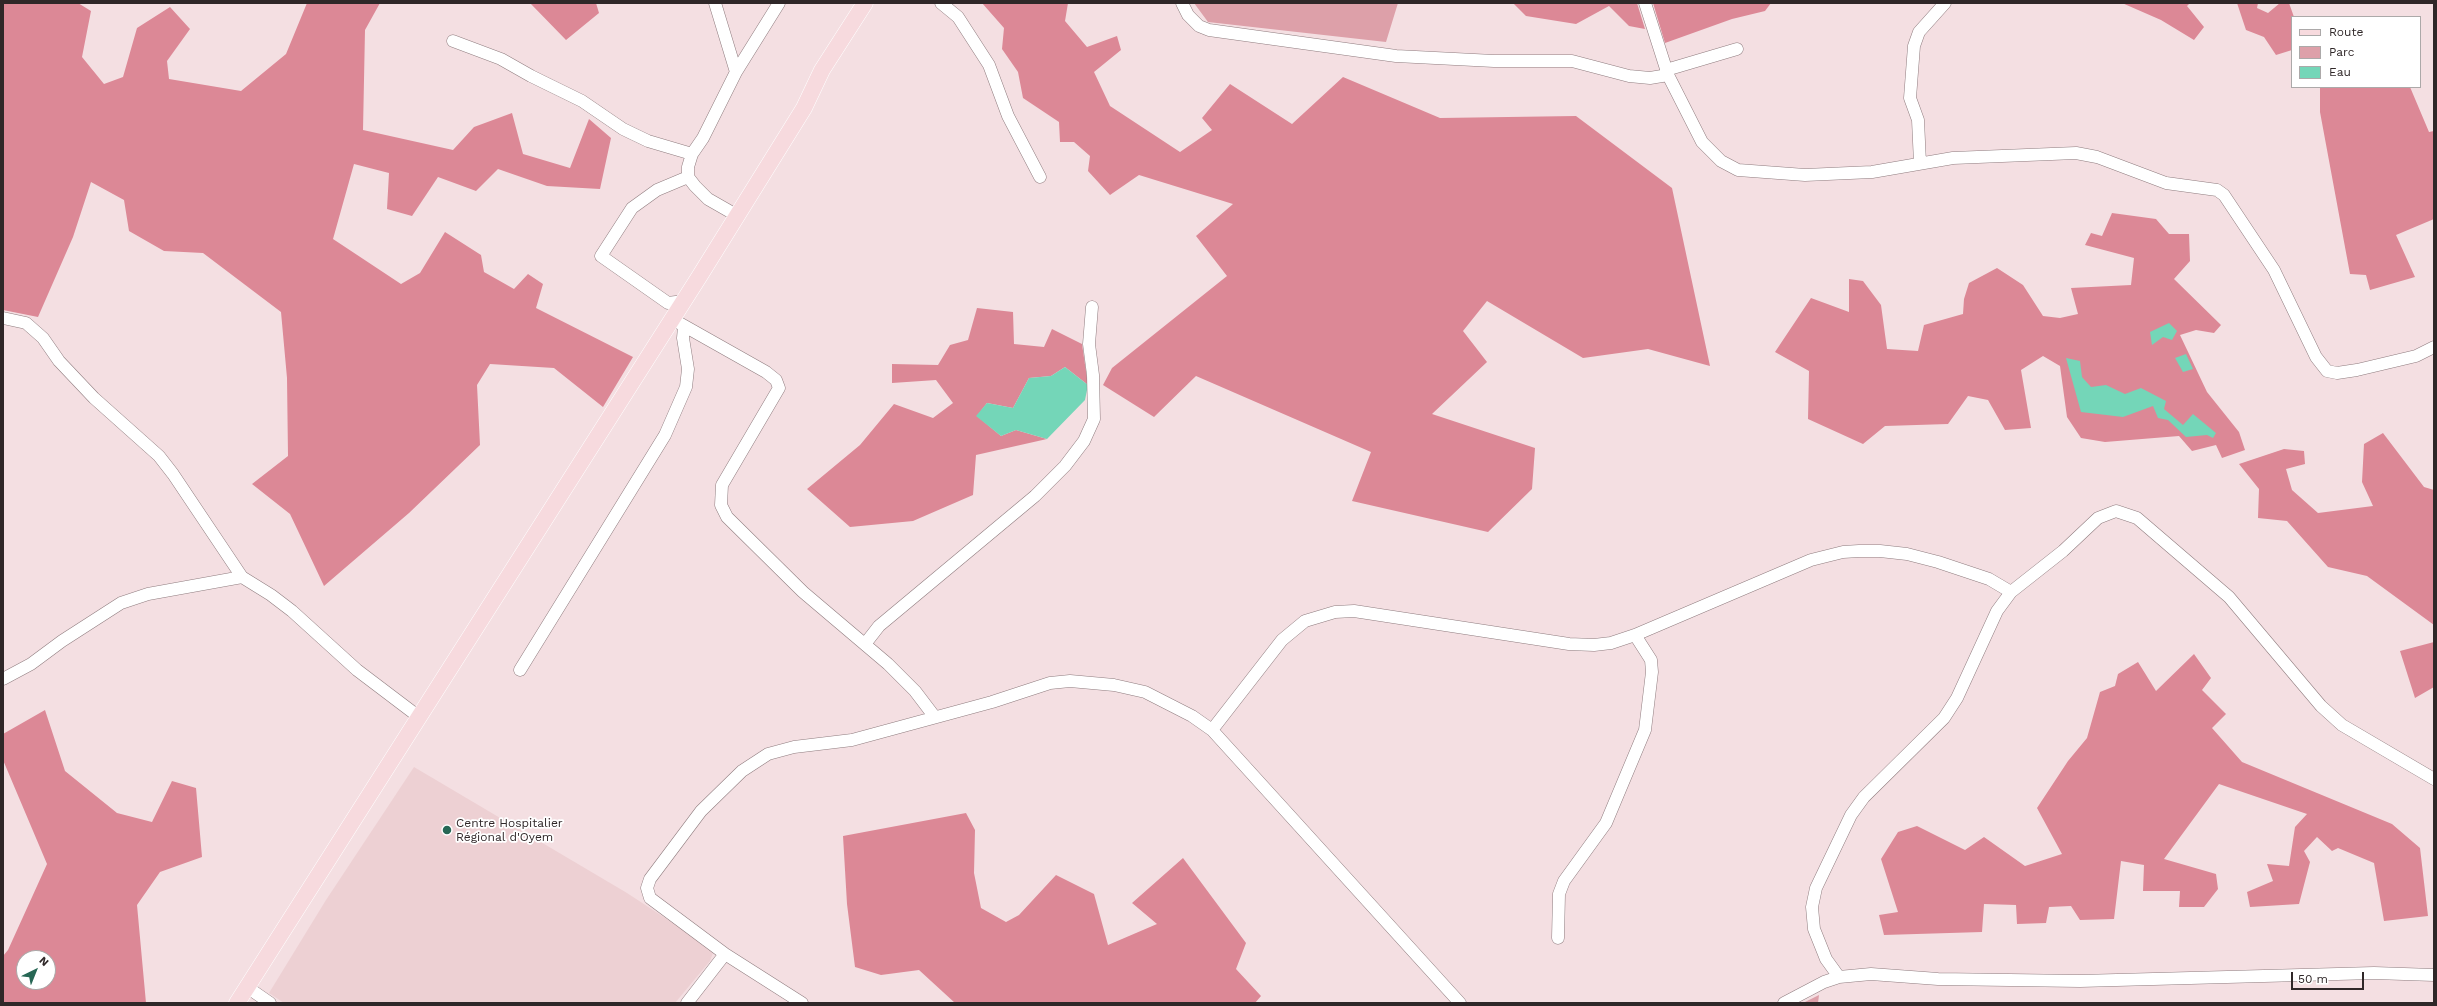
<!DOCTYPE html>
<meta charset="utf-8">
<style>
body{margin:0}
#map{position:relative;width:2437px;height:1006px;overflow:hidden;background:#f4dfe2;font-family:"Work Sans",sans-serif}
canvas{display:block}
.frame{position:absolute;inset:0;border:4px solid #2f2728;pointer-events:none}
.legend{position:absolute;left:2291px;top:16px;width:130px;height:72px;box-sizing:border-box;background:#fff;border:1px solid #aca9a9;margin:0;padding:5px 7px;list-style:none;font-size:12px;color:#2f2728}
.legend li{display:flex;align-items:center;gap:8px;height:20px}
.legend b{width:20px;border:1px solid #aca9a9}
.north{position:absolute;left:16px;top:950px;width:40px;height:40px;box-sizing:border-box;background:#fff;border:1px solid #aca9a9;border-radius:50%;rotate:43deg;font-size:11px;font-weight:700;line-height:16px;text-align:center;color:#2f2728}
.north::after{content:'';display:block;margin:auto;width:14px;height:18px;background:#276755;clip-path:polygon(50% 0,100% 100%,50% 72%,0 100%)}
.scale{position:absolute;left:2291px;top:972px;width:73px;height:18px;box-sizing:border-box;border:2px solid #2f2728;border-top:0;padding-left:5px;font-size:12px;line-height:14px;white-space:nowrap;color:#2f2728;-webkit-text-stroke:3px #fff;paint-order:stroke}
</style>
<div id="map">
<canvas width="2437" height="1006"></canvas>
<div class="frame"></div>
<ul class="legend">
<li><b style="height:5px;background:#f7dade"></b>Route</li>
<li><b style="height:11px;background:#dda0a9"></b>Parc</li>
<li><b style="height:11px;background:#74d6b8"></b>Eau</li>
</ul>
<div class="north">N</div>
<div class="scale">50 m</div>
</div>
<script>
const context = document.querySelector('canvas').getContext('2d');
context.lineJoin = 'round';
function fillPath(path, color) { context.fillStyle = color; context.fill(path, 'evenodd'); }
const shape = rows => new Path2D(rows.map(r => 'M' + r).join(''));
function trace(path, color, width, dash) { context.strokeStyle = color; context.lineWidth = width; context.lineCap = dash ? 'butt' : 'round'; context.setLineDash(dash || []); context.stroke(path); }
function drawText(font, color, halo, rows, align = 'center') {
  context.font = font + ' "Work Sans",sans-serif'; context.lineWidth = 3.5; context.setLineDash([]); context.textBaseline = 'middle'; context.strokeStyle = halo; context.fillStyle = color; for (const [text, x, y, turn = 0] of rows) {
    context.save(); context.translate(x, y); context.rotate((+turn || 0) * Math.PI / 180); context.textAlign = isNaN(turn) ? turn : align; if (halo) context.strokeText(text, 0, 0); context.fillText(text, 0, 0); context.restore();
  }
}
fillPath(shape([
 [414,767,627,893,714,950,710,961,675,1003,284,1003,269,993,326,900]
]), '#edd0d3');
fillPath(shape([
 [1194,3,1398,3,1386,42,1208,22],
 [1819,995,1818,1003,1803,1003]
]), '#dda0a9');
fillPath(shape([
 [3,3,78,3,91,11,82,57,104,84,123,77,137,28,170,7,190,29,167,61,169,79,241,91,286,54,307,3,380,3,365,30,363,130,453,150,474,127,512,113,523,154,570,168,589,119,611,138,600,189,547,186,498,169,476,191,438,177,412,216,387,209,389,173,354,164,333,239,401,284,420,273,445,232,481,255,484,272,514,289,528,274,543,284,536,308,633,357,603,407,554,368,490,364,477,385,480,445,409,513,324,586,290,514,252,484,288,456,287,378,281,312,203,253,164,251,129,231,124,200,91,182,73,237,38,317,3,310],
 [530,3,596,3,599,13,566,40],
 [982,3,1068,3,1065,21,1087,47,1117,36,1121,50,1094,72,1110,106,1180,152,1212,130,1202,118,1230,84,1292,124,1343,77,1440,118,1576,116,1672,188,1710,366,1648,349,1583,358,1487,301,1463,331,1487,362,1432,414,1535,448,1532,489,1488,532,1352,501,1371,452,1196,376,1154,417,1103,385,1112,368,1227,276,1196,236,1233,204,1139,175,1110,195,1088,171,1090,156,1074,142,1060,142,1059,122,1023,98,1018,72,1002,49,1004,28],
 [1513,3,1637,3,1645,29,1629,26,1609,6,1576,24,1526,16],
 [1653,3,1771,3,1765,11,1732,19,1665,43],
 [2122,3,2190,3,2187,6,2204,27,2194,40,2161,20],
 [2237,3,2258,3,2257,8,2268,13,2280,3,2289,3,2294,17,2292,17,2292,50,2276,55,2264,37,2246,30],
 [2320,87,2410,87,2429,132,2434,131,2434,219,2396,235,2415,277,2370,290,2366,275,2350,274,2320,112],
 [2112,213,2156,219,2169,234,2189,234,2190,261,2174,279,2221,325,2214,333,2196,330,2180,335,2207,392,2239,432,2245,450,2222,458,2216,445,2192,451,2179,436,2105,442,2081,438,2067,417,2060,366,2043,356,2021,370,2031,428,2005,430,1988,400,1968,396,1948,424,1885,426,1863,444,1808,419,1809,371,1775,352,1811,298,1849,312,1849,279,1863,281,1881,305,1887,349,1918,351,1924,325,1963,314,1964,299,1969,283,1997,268,2023,285,2043,316,2060,318,2078,314,2071,288,2131,285,2134,258,2085,245,2091,233,2102,236],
 [977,308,1013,312,1014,344,1044,347,1052,329,1082,344,1088,385,1065,367,1051,376,1029,378,1013,408,987,403,977,416,1001,436,1016,430,1047,439,976,455,973,495,913,521,850,527,807,489,860,445,894,404,933,418,953,403,936,380,892,383,892,364,938,365,950,345,968,340],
 [2383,433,2424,487,2434,490,2434,625,2367,576,2328,567,2287,521,2258,518,2259,489,2239,464,2284,449,2304,451,2305,464,2286,469,2292,490,2318,513,2373,506,2362,482,2364,444],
 [2434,642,2434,687,2415,698,2400,651],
 [2194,654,2211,678,2202,690,2226,714,2212,728,2242,762,2392,824,2420,848,2428,916,2384,921,2374,863,2338,848,2332,851,2317,837,2304,851,2310,862,2299,904,2250,907,2247,892,2273,881,2267,864,2289,866,2295,827,2307,814,2219,784,2164,859,2216,874,2218,889,2204,907,2179,907,2180,891,2143,891,2144,865,2121,861,2114,919,2080,920,2071,906,2049,907,2046,923,2017,924,2016,905,1984,904,1982,932,1884,935,1879,915,1898,912,1881,859,1898,832,1917,826,1965,850,1984,837,2025,866,2062,854,2037,808,2068,761,2087,738,2100,692,2115,686,2118,674,2138,662,2156,691],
 [45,710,65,771,117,813,152,822,172,781,196,788,202,857,160,872,137,905,146,1003,3,1003,3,956,8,950,47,864,3,760,3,734],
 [24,958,48,958,48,982,24,982],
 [966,813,975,830,974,873,981,908,1006,922,1019,915,1056,875,1094,894,1108,945,1157,924,1132,903,1183,858,1246,943,1236,969,1261,996,1255,1003,955,1003,919,970,881,975,855,967,847,904,843,836]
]), '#dc8896');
fillPath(shape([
 [2169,323,2177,331,2172,340,2163,337,2152,345,2150,332],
 [2186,354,2193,369,2183,372,2175,358],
 [2066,358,2080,361,2082,377,2091,387,2106,385,2125,394,2141,388,2166,401,2164,409,2183,425,2193,414,2216,433,2213,438,2207,435,2186,437,2168,420,2158,418,2153,406,2123,417,2081,412],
 [1065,367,1088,385,1085,400,1047,439,1016,430,1001,436,976,416,987,403,1013,408,1029,378,1051,376]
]), '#74d6b8');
const minor = shape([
 [715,3,736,72],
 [941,3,958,17,989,65,1008,116,1040,177],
 [1182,3,1188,15,1199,26,1209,30,1396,56,1494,61,1572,61,1629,76,1650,78,1668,75],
 [1645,3,1668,75,1702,142,1721,161,1738,170,1805,175,1872,172,1953,158,2076,153,2097,157,2166,183,2217,190,2224,195,2274,270,2316,357,2327,371,2337,373,2357,370,2416,356,2434,347],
 [453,41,501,59,531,76,582,101,623,129,648,141,692,154],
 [1666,70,1737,49],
 [1920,163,1918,120,1910,98,1914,46,1919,32,1945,3],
 [736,215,708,199,695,186,688,177,688,167,692,154,703,138,736,72,779,3],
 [684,301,668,303,601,256,632,208,657,190,688,177],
 [3,318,26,323,43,338,59,361,94,398,159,456,173,474,242,577,271,595,292,611,357,670,419,717],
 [672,319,766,372,776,380,779,388,722,485,721,505,727,517,803,592,888,664,915,691,934,716],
 [865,644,879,626,1035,496,1065,466,1084,441,1094,419,1093,375,1089,344,1092,307],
 [520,670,665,435,686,387,688,369,683,338,684,327],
 [3,679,31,664,62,641,121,603,148,594,242,577],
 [1212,730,1282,640,1305,621,1335,612,1354,611,1569,644,1594,645,1611,643,1635,635,1811,560,1843,552,1859,551,1880,551,1907,554,1938,562,1989,579,2011,592],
 [1558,938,1559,894,1564,881,1606,823,1645,730,1652,672,1651,660,1635,635],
 [1839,977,1826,959,1814,929,1812,907,1816,888,1851,815,1864,797,1944,718,1957,698,1997,611,2011,592,2063,551,2098,518,2116,511,2137,518,2229,597,2321,706,2342,725,2434,779],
 [247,987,270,1003],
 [687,1003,725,954],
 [802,1003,725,954,650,898,647,888,650,879,701,811,742,771,768,754,794,747,852,740,992,702,1050,683,1070,681,1114,685,1145,692,1192,716,1212,730,1460,1003],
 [1784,1003,1824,982,1839,977,1871,974,1938,979,2080,981,2374,973,2434,975]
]);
const major = shape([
 [237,1003,699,277,804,108,822,70,865,3]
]);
trace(minor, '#8f7c7f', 13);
trace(major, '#fff', 17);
trace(minor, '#fff', 12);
trace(major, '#f7dade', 16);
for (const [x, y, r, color] of [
 [447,830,5,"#276755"]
]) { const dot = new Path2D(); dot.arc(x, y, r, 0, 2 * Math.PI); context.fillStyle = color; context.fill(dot); trace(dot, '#fff', 1.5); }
drawText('12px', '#2f2728', '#fff', [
 ["Centre Hospitalier",456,823],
 ["Régional d'Oyem",456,837]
], 'left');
</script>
